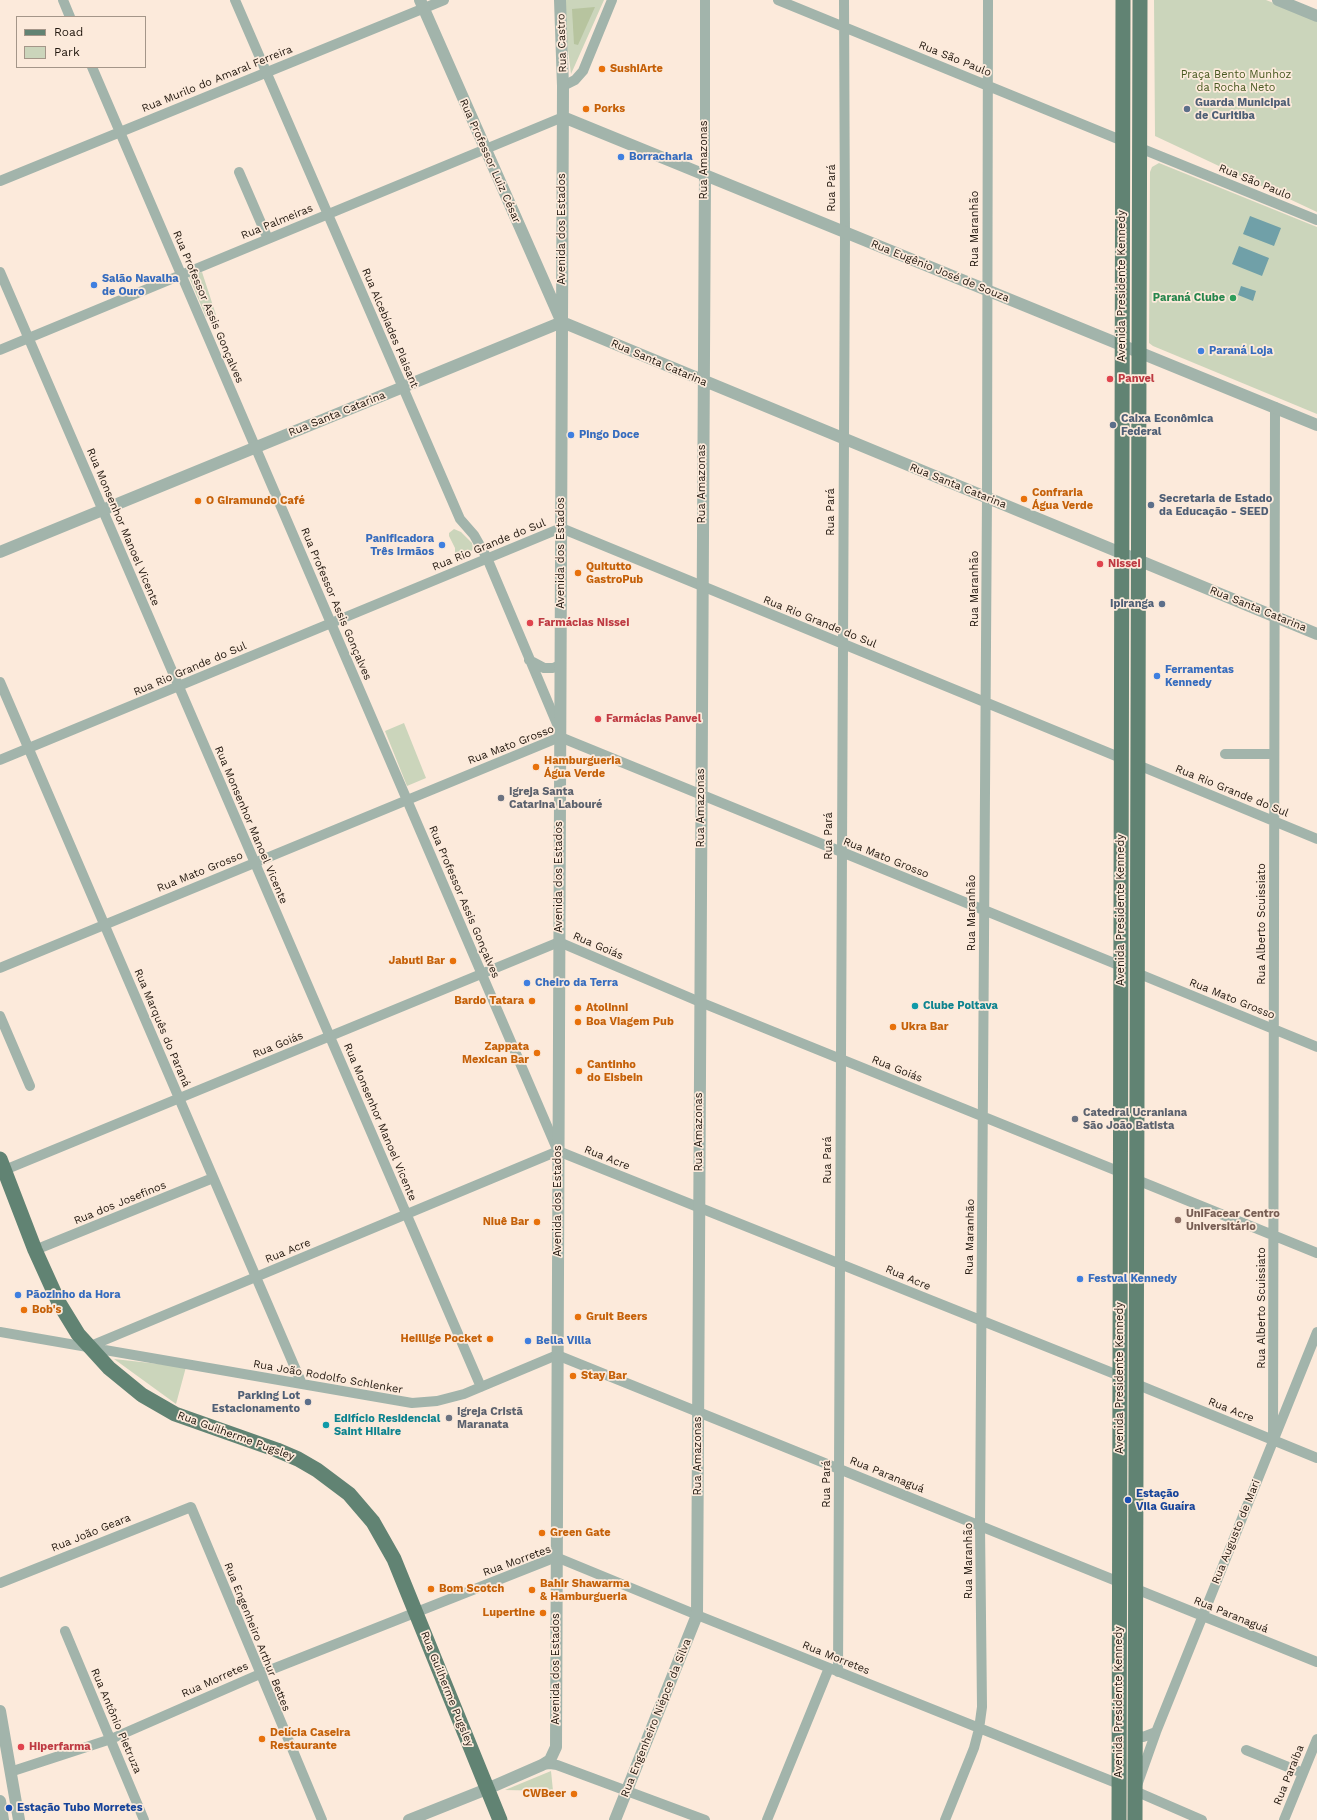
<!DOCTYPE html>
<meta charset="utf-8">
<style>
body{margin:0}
#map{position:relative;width:1317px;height:1820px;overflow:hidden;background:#fceadb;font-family:"Work Sans",sans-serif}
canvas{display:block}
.legend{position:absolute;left:16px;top:16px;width:130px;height:52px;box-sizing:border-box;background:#fceadb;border:1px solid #a49689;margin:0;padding:5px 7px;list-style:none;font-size:12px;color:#21170e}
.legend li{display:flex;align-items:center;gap:8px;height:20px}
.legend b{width:20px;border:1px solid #a49689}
</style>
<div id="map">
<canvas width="1317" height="1820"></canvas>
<ul class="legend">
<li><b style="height:5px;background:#618373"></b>Road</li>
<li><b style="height:11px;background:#cbd5bb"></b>Park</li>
</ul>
</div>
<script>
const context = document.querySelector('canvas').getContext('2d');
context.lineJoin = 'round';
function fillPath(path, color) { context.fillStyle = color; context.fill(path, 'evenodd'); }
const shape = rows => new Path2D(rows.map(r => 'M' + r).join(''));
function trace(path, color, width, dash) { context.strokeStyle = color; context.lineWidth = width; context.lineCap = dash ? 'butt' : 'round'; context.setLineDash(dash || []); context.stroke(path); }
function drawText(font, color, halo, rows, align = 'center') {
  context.font = font + ' "Work Sans",sans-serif'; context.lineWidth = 3.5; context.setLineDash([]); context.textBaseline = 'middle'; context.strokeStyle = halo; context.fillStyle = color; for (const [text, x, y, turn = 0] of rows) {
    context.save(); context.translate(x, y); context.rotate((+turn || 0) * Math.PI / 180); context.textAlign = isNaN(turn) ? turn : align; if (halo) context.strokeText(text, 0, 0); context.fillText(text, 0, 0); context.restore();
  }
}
fillPath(shape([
 [562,0,604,0,571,74],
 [1154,0,1266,0,1317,20,1317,212,1155,136],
 [1159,163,1317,227,1317,414,1153,346,1149,343,1150,172,1152,167],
 [202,272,216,315,206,317,189,277],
 [454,529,461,532,472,543,473,549,468,555,461,557,455,556,455,548,449,536,449,533],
 [404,723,426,778,407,786,385,731],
 [114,1359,186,1367,176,1404],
 [551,1771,553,1791,505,1790]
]), '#cbd5bb');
fillPath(shape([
 [595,7,578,45,574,44,572,9]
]), '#b7c49f');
fillPath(shape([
 [1250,216,1281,228,1274,246,1243,234],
 [1239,246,1269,258,1262,276,1232,264],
 [1241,286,1256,291,1253,301,1238,295]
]), '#70a0a8');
trace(shape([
 [63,0,70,17],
 [235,0,460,519,474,535,487,558,560,731],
 [705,0,705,175],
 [778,0,1123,141],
 [92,67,557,1149],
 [563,86,575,80,583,71,612,0],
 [1140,148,1317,220],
 [239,172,268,239],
 [0,181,444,0],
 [0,272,481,1387],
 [0,350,563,117],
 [529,660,544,668,553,668,560,665],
 [0,682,302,1384],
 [1225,754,1274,754],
 [0,760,561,528,1121,758],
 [1138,765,1317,839],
 [0,968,560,737,1121,966],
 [1137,973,1317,1047],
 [0,1016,30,1086],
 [0,1172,559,942,700,1002,1120,1172],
 [1137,1180,1317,1253],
 [35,1250,213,1178],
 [0,1332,412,1403,437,1401,464,1394,557,1355,1119,1582],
 [88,1347,558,1151,1120,1376],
 [1136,1384,1317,1458],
 [1273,1440,1275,407],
 [0,1583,191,1507,322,1820],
 [1136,1589,1317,1662],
 [65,1631,144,1820],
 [838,1672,845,232,844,0],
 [1135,1734,1143,1737,1156,1732],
 [1246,1750,1303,1773],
 [542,1765,550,1764,557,1765,705,1820],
 [10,1772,111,1739,260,1674,556,1557,697,1615,1119,1784],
 [767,1820,829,1668],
 [945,1820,974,1748,979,1729,982,1707,980,1526,987,498,988,0],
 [1202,1820,1135,1791,1156,1732,1317,1332],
 [1284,1820,1317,1739]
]), '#a2b4ab', 10);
trace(shape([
 [420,0,560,318],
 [1278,0,1317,16],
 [563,117,1317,425],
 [0,552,562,322,1317,634],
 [0,1711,19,1820],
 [0,1801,3,1820],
 [409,1820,487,1789,542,1765,550,1760,556,1747,563,86,560,0],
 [615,1820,697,1615,705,175]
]), '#a2b4ab', 12);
trace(shape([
 [0,1159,35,1250,59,1303,78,1334,109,1368,142,1395,175,1414,277,1450,298,1459,317,1470,349,1494,373,1522,394,1559,500,1820],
 [1119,1820,1123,0],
 [1135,1820,1140,0]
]), '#618373', 15);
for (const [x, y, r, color] of [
 [602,69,4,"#e8710a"],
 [586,109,4,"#e8710a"],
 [1187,109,4,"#5c6f8a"],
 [621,157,4,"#3f7fe0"],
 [94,285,4,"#3f7fe0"],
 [1233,298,4,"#2e9e5b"],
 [1201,351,4,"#3f7fe0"],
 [1110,379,4,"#e0444e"],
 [1113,425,4,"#5c6f8a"],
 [571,435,4,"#3f7fe0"],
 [1024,499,4,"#e8710a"],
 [198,501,4,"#e8710a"],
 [1151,505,4,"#5c6f8a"],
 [442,545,4,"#3f7fe0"],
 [1100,564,4,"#e0444e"],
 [578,573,4,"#e8710a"],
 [1162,604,4,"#5c6f8a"],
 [530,623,4,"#e0444e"],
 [1157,676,4,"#3f7fe0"],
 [598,719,4,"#e0444e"],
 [536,767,4,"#e8710a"],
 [501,798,4,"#6b7280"],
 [453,961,4,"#e8710a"],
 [527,983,4,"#3f7fe0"],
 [532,1001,4,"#e8710a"],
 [915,1006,4,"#0f9aa8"],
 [578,1008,4,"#e8710a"],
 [578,1022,4,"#e8710a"],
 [893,1027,4,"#e8710a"],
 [537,1053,4,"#e8710a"],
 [579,1071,4,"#e8710a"],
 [1075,1119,4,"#6b7280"],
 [1178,1220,4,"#8d6e63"],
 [537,1222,4,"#e8710a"],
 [1080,1279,4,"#3f7fe0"],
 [18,1295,4,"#3f7fe0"],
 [24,1310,4,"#e8710a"],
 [578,1317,4,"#e8710a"],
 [490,1339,4,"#e8710a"],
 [528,1341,4,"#3f7fe0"],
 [573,1376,4,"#e8710a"],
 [308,1402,4,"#5c6f8a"],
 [449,1418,4,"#6b7280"],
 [326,1425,4,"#0f9aa8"],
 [1128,1500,4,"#1a4fb4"],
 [542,1533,4,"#e8710a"],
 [431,1589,4,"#e8710a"],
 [532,1590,4,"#e8710a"],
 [543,1613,4,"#e8710a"],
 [262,1739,4,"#e8710a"],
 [21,1747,4,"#e0444e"],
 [574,1794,4,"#e8710a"],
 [9,1808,4,"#1a4fb4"]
]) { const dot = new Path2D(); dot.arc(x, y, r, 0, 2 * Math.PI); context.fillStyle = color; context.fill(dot); trace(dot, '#fceadb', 1.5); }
drawText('11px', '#21170e', '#fceadb', [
 ["Rua Castro",562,43,-92],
 ["Rua São Paulo",955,59,22],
 ["Rua Murilo do Amaral Ferreira",217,79,-22],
 ["Rua Amazonas",704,160,-90],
 ["Rua Professor Luiz César",490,161,66],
 ["Rua São Paulo",1255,182,22],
 ["Rua Pará",832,188,-90],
 ["Rua Palmeiras",277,222,-22],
 ["Avenida dos Estados",562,229,-90],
 ["Rua Maranhão",975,229,-90],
 ["Rua Eugênio José de Souza",940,271,22],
 ["Avenida Presidente Kennedy",1122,286,-90],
 ["Rua Professor Assis Gonçalves",208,307,67],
 ["Rua Alcebíades Plaisant",390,328,67],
 ["Rua Santa Catarina",659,363,23],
 ["Rua Santa Catarina",337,414,-22],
 ["Rua Amazonas",702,484,-90],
 ["Rua Santa Catarina",958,486,22],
 ["Rua Pará",831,512,-90],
 ["Rua Monsenhor Manoel Vicente",123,527,67],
 ["Rua Rio Grande do Sul",489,545,-22],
 ["Avenida dos Estados",561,553,-90],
 ["Rua Maranhão",975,589,-90],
 ["Rua Professor Assis Gonçalves",336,604,67],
 ["Rua Santa Catarina",1258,609,22],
 ["Rua Rio Grande do Sul",820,622,22],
 ["Rua Rio Grande do Sul",190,669,-23],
 ["Rua Mato Grosso",511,745,-21],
 ["Rua Rio Grande do Sul",1232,791,22],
 ["Rua Amazonas",701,808,-90],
 ["Rua Monsenhor Manoel Vicente",251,825,67],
 ["Rua Pará",829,836,-90],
 ["Rua Mato Grosso",886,858,22],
 ["Rua Mato Grosso",200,872,-22],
 ["Avenida dos Estados",559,877,-90],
 ["Rua Professor Assis Gonçalves",464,902,67],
 ["Avenida Presidente Kennedy",1121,910,-90],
 ["Rua Maranhão",972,913,-90],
 ["Rua Alberto Scuissiato",1262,924,-90],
 ["Rua Goiás",598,946,23],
 ["Rua Mato Grosso",1232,999,22],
 ["Rua Marquês do Paraná",162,1028,67],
 ["Rua Goiás",278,1045,-22],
 ["Rua Goiás",897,1069,22],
 ["Rua Monsenhor Manoel Vicente",380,1122,67],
 ["Rua Amazonas",699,1132,-90],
 ["Rua Acre",607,1158,22],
 ["Rua Pará",828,1160,-90],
 ["Avenida dos Estados",558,1201,-90],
 ["Rua dos Josefinos",120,1203,-22],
 ["Rua Maranhão",970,1237,-89],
 ["Rua Acre",288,1251,-22],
 ["Rua Acre",908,1278,23],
 ["Rua Alberto Scuissiato",1262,1308,-90],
 ["Rua João Rodolfo Schlenker",328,1377,10],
 ["Avenida Presidente Kennedy",1120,1378,-90],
 ["Rua Acre",1231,1410,22],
 ["Rua Guilherme Pugsley",236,1436,20],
 ["Rua Amazonas",698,1456,-90],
 ["Rua Paranaguá",887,1475,22],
 ["Rua Pará",827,1484,-90],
 ["Rua Augusto de Mari",1236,1532,-68],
 ["Rua João Geara",91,1533,-22],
 ["Rua Morretes",517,1561,-20],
 ["Rua Maranhão",969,1561,-90],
 ["Rua Paranaguá",1231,1615,22],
 ["Rua Engenheiro Arthur Bettes",257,1637,68],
 ["Rua Morretes",836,1658,22],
 ["Avenida dos Estados",556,1669,-90],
 ["Rua Morretes",215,1680,-24],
 ["Rua Guilherme Pugsley",447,1689,68],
 ["Avenida Presidente Kennedy",1119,1702,-90],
 ["Rua Engenheiro Niépce da Silva",656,1718,-68],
 ["Rua Antônio Pietruza",116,1721,67],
 ["Rua Paraíba",1289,1775,-68]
]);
drawText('bold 11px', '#c56008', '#fceadb', [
 ["SushiArte",610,69],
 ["Porks",594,109],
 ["Confraria",1032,493],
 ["Água Verde",1032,506],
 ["O Giramundo Café",206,501],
 ["Quitutto",586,567],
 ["GastroPub",586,580],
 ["Hamburgueria",544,761],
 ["Água Verde",544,774],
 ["Jabuti Bar",445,961,"right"],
 ["Bardo Tatara",524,1001,"right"],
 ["Atolinni",586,1008],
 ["Boa Viagem Pub",586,1022],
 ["Ukra Bar",901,1027],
 ["Zappata",529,1047,"right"],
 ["Mexican Bar",529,1060,"right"],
 ["Cantinho",587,1065],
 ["do Eisbein",587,1078],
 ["Niuê Bar",529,1222,"right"],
 ["Bob's",32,1310],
 ["Gruit Beers",586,1317],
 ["Heillige Pocket",482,1339,"right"],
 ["Stay Bar",581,1376],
 ["Green Gate",550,1533],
 ["Bahir Shawarma",540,1584],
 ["& Hamburgueria",540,1597],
 ["Bom Scotch",439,1589],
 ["Lupertine",535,1613,"right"],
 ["Delícia Caseira",270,1733],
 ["Restaurante",270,1746],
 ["CWBeer",566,1794,"right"]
], 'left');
drawText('11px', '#485921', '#fceadb', [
 ["Praça Bento Munhoz",1236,75],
 ["da Rocha Neto",1236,88]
]);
drawText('bold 11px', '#4e5e75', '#fceadb', [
 ["Guarda Municipal",1195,103],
 ["de Curitiba",1195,116],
 ["Caixa Econômica",1121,419],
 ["Federal",1121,432],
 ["Secretaria de Estado",1159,499],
 ["da Educação - SEED",1159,512],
 ["Ipiranga",1154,604,"right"],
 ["Parking Lot",300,1396,"right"],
 ["Estacionamento",300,1409,"right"]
], 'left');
drawText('bold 11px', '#366cbe', '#fceadb', [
 ["Borracharia",629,157],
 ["Salão Navalha",102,279],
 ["de Ouro",102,292],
 ["Paraná Loja",1209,351],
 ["Pingo Doce",579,435],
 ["Panificadora",434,539,"right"],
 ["Três Irmãos",434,552,"right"],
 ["Ferramentas",1165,670],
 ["Kennedy",1165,683],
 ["Cheiro da Terra",535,983],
 ["Festval Kennedy",1088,1279],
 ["Pãozinho da Hora",26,1295],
 ["Bella Villa",536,1341]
], 'left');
drawText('bold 11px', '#27864d', '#fceadb', [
 ["Paraná Clube",1225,298]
], 'right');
drawText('bold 11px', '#be3a42', '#fceadb', [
 ["Panvel",1118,379],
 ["Nissei",1108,564],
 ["Farmácias Nissei",538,623],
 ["Farmácias Panvel",606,719],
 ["Hiperfarma",29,1747]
], 'left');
drawText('bold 11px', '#5b616d', '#fceadb', [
 ["Igreja Santa",509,792],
 ["Catarina Labouré",509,805],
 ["Catedral Ucraniana",1083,1113],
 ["São João Batista",1083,1126],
 ["Igreja Cristã",457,1412],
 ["Maranata",457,1425]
], 'left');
drawText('bold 11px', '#0d838f', '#fceadb', [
 ["Clube Poltava",923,1006],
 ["Edifício Residencial",334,1419],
 ["Saint Hilaire",334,1432]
], 'left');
drawText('bold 11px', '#785e54', '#fceadb', [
 ["UniFacear Centro",1186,1214],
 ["Universitário",1186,1227]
], 'left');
drawText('bold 11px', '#164399', '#fceadb', [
 ["Estação",1136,1494],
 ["Vila Guaíra",1136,1507],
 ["Estação Tubo Morretes",17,1808]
], 'left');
</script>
